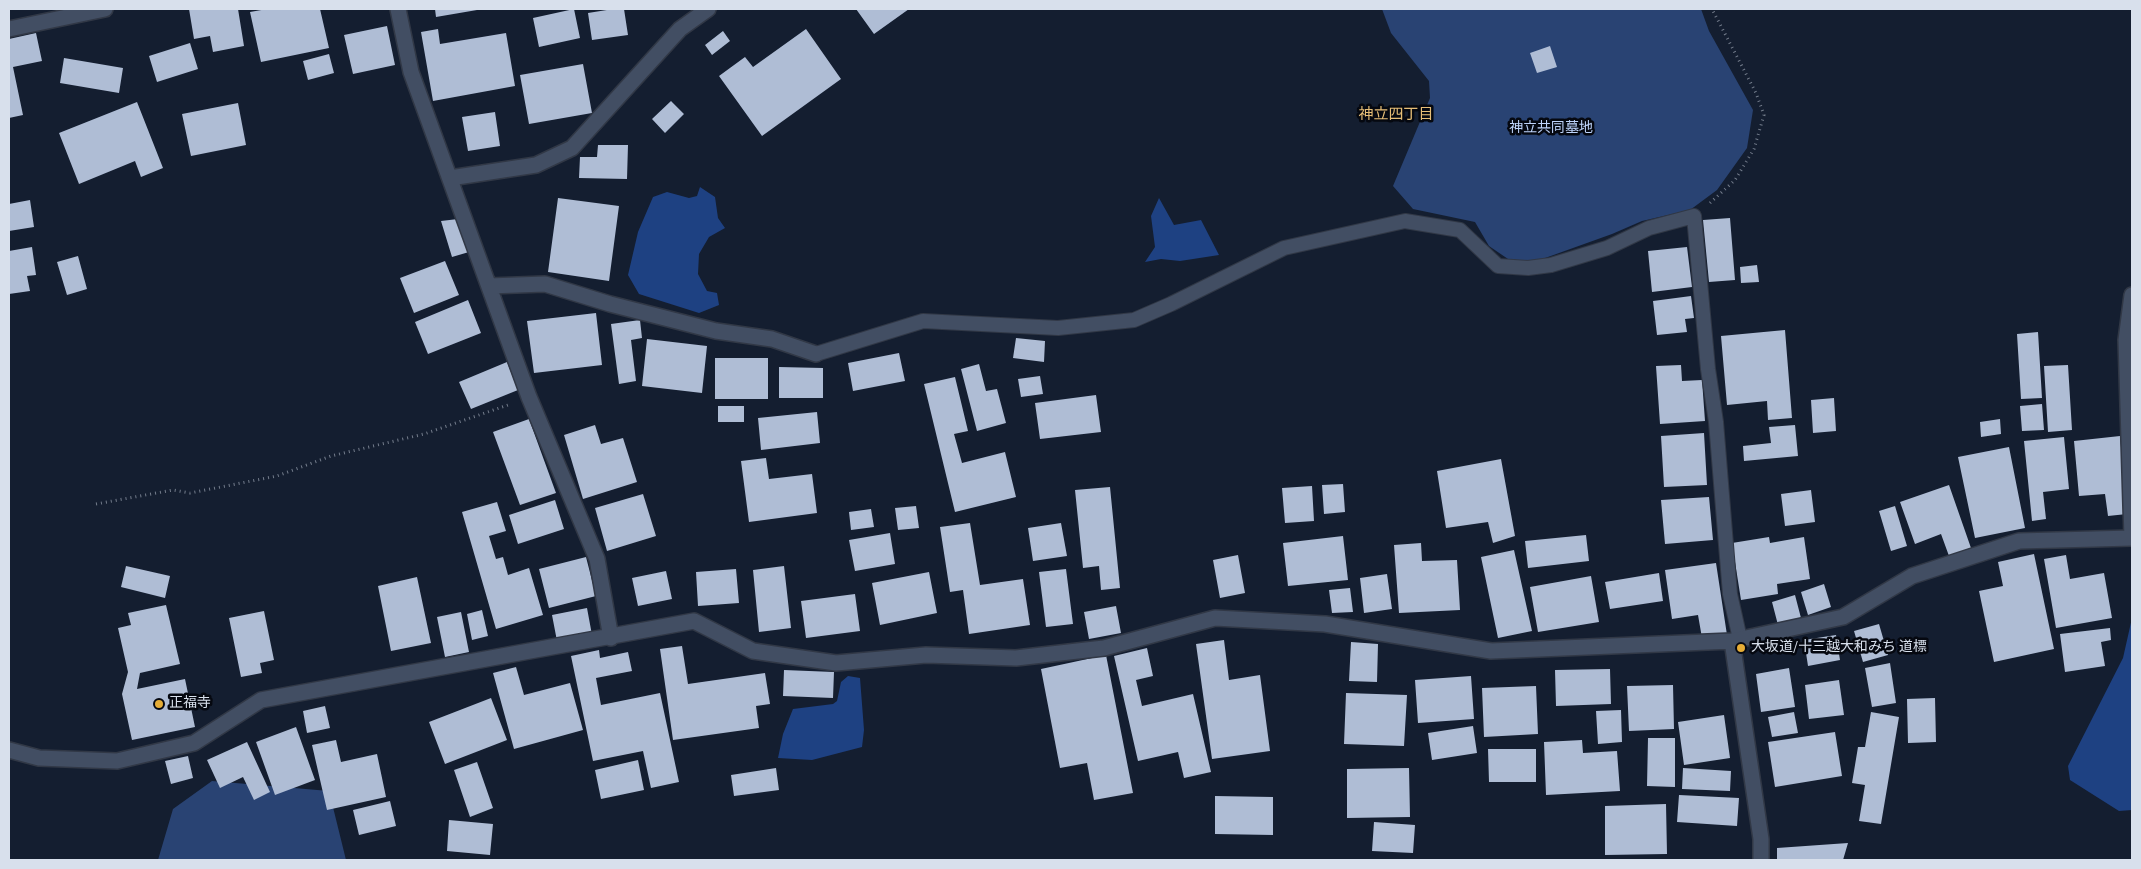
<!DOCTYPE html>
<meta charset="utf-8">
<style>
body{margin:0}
#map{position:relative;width:2141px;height:869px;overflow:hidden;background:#141e30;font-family:"Source Sans 3",sans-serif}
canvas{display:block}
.frame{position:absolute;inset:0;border:10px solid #d8e0ec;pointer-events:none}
</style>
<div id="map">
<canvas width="2141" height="869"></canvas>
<div class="frame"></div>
</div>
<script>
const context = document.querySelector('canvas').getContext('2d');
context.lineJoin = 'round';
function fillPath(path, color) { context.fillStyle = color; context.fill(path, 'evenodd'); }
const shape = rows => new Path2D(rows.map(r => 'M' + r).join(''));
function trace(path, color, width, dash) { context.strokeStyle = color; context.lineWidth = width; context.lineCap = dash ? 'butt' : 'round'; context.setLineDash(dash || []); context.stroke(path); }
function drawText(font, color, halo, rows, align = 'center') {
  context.font = font + ' "Source Sans 3","Noto Sans JP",sans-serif'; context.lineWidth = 5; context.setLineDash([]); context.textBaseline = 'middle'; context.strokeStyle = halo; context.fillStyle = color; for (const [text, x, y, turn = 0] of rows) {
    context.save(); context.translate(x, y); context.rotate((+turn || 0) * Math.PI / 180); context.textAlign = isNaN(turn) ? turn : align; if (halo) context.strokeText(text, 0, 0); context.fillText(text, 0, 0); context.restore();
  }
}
fillPath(shape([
 [1382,9,1701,9,1709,31,1753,110,1747,148,1717,190,1690,210,1642,221,1612,234,1534,262,1508,259,1489,246,1475,222,1413,209,1393,186,1430,98,1429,81,1391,33],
 [212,781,329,791,346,860,158,860,173,809]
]), '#294373');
fillPath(shape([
 [700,187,715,197,718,218,725,228,709,237,699,254,698,274,707,291,717,293,719,305,699,313,639,294,628,275,638,232,653,197,667,192,689,198,697,196],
 [1159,198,1174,225,1201,220,1219,255,1180,261,1161,259,1145,262,1155,247,1151,216],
 [2132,618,2132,810,2119,811,2070,780,2068,766,2123,658],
 [848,676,860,678,864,730,862,747,812,760,778,758,783,734,793,709,833,704,837,701,841,682]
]), '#1e4182');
fillPath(shape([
 [189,9,238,9,244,46,213,52,210,36,194,39],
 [267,9,320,9,329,48,261,62,250,12],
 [435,9,477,9,477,10,436,17],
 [574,9,580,38,539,47,533,18],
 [613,9,624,9,628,35,592,40,588,13],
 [856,9,909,9,874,34],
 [387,26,395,65,353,74,344,35],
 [438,29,440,44,506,33,515,86,433,101,421,32],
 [806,29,841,79,762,136,719,76,745,57,753,67],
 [723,31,730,41,712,55,705,45],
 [36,33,42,61,13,67,23,115,9,118,9,39],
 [190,43,198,69,157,82,149,56],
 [1550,46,1557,67,1537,73,1530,53],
 [329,54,334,73,308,80,303,61],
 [64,58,123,68,119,93,60,83],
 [583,64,592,113,529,124,520,75],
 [671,101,684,114,665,133,652,119],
 [137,102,163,168,141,177,135,161,79,184,59,133],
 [238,103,246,145,191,156,182,114],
 [495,112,500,146,468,151,462,117],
 [598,145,628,145,627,179,579,178,580,157,597,157],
 [558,198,619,206,609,281,548,272],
 [30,200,34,227,9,231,9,204],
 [1730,218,1735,280,1709,282,1703,220],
 [458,219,469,252,452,257,441,221],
 [32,247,36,275,27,276,30,291,9,294,9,251],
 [1687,247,1692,287,1652,292,1648,251],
 [78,256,87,289,67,295,57,262],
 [445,261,459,295,414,313,400,278],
 [1757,265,1759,282,1741,283,1740,267],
 [1691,296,1694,318,1685,319,1687,332,1657,335,1653,301],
 [468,300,481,333,428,354,415,322],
 [596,313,602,365,534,373,527,321],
 [640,320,642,338,631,340,636,381,619,384,611,324],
 [1785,330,1792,418,1768,420,1767,401,1727,405,1721,336],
 [2038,332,2042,398,2021,399,2017,334],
 [1016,338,1045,341,1044,362,1013,358],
 [647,339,707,346,702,393,642,386],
 [899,353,905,381,853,391,848,363],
 [715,358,768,358,768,399,715,399],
 [507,362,518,390,471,409,459,382],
 [979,364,986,391,997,389,1006,423,977,431,961,369],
 [1681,365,1682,381,1702,380,1705,421,1660,424,1656,366],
 [2068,365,2072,430,2048,432,2044,366],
 [779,367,823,368,823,398,779,398],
 [1040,376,1043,394,1021,397,1018,379],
 [955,377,968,431,954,434,962,463,1005,452,1016,497,955,512,924,384],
 [1096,395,1101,432,1040,439,1035,403],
 [1834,398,1836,431,1813,433,1811,400],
 [2042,404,2044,430,2022,431,2020,406],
 [718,406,744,406,744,422,718,422],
 [817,412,820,443,761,450,758,418],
 [529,419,556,493,520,505,493,432],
 [2000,419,2001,434,1981,437,1980,422],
 [595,425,601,444,623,438,637,482,583,499,564,435],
 [1795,425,1798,456,1744,461,1743,446,1771,443,1769,427],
 [1704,433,1707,485,1664,487,1661,436],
 [2120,436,2127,514,2108,516,2105,494,2079,496,2074,441],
 [2064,437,2069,489,2043,492,2046,519,2032,521,2024,441],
 [2009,447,2025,528,1975,538,1958,457],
 [766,458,769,479,812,474,817,513,749,522,741,461],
 [1501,459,1515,536,1493,543,1488,522,1446,528,1437,471],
 [1343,484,1345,512,1324,514,1322,485],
 [1949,485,1971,548,1949,556,1941,534,1915,544,1900,502],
 [1312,486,1314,521,1285,523,1282,488],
 [1110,487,1120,588,1101,590,1099,566,1083,568,1075,490],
 [1811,490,1815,522,1785,526,1781,494],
 [643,494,656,536,607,551,595,508],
 [1709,497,1713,540,1665,544,1661,500],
 [555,500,564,529,518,544,509,515],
 [497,502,506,531,489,536,496,559,503,557,508,575,529,568,543,615,496,629,462,512],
 [916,506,919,528,898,530,895,508],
 [1895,506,1907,546,1891,551,1879,511],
 [871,509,874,527,851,530,849,512],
 [970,523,980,585,1023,579,1030,625,969,634,963,590,950,592,940,527],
 [1061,523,1067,556,1033,561,1028,528],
 [890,533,895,564,855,571,849,540],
 [1586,535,1589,561,1528,568,1525,541],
 [1343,536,1348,580,1288,586,1283,543],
 [1769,537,1770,543,1804,537,1810,579,1777,584,1778,594,1741,600,1732,543],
 [1421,543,1422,561,1457,560,1460,610,1399,613,1394,545],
 [1514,550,1532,631,1498,638,1481,557],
 [2034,554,2054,649,1994,662,1979,591,2003,586,1998,562],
 [1238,555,1245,593,1220,598,1213,560],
 [2066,555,2070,579,2104,573,2112,618,2056,628,2044,559],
 [586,557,596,596,549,608,539,569],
 [1716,563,1727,635,1702,638,1698,615,1672,619,1665,570],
 [126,566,170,576,165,598,121,587],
 [784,566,791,628,759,632,753,570],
 [736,569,739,603,698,606,696,572],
 [1066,569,1073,624,1046,627,1039,572],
 [666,571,672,599,638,606,632,578],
 [929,572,937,613,880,625,872,583],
 [1659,573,1663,601,1610,609,1605,582],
 [1387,574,1392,609,1364,613,1360,578],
 [1591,576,1599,622,1538,632,1530,587],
 [417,577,431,643,391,651,378,586],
 [1824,584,1831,607,1808,615,1801,592],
 [1350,588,1353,612,1332,613,1329,590],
 [855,594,860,631,806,638,801,601],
 [1795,595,1801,618,1778,625,1772,602],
 [166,605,180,664,140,673,137,689,185,679,195,727,132,740,122,694,128,672,118,628,131,625,128,613],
 [1116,606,1121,633,1089,639,1084,612],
 [587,608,592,635,557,641,552,615],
 [482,610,488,636,472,640,467,614],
 [264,611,274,660,260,663,262,673,241,677,229,618],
 [461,612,469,652,445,657,437,617],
 [1879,624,1888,655,1863,662,1854,631],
 [2110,628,2111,640,2101,642,2105,666,2065,672,2060,634],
 [1836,635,1840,660,1808,666,1804,640],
 [1224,640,1229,680,1260,675,1270,751,1212,759,1196,644],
 [1351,642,1378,644,1377,682,1349,681],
 [682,646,688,684,765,673,770,704,756,706,759,728,673,740,660,649],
 [1147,648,1153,676,1136,680,1142,706,1193,694,1211,772,1184,778,1178,752,1138,761,1114,656],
 [599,650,600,658,628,652,632,671,596,678,601,705,660,693,679,782,651,788,643,751,593,761,571,656],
 [1106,655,1133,793,1094,800,1087,763,1060,768,1041,669],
 [1890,663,1896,703,1872,707,1865,668],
 [516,667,524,695,570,683,583,730,514,749,493,673],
 [1789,668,1795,707,1761,712,1756,674],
 [1610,669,1611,704,1556,706,1555,670],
 [784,670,834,672,833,698,783,696],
 [1471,676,1474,719,1418,723,1415,680],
 [1839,680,1844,715,1809,719,1805,685],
 [1673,685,1674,729,1629,731,1627,686],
 [1536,686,1538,734,1484,737,1482,688],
 [1346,693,1407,695,1404,746,1344,744],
 [491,698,507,740,445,764,429,722],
 [1935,698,1936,742,1908,743,1907,699],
 [325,706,330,728,307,733,303,711],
 [1621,710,1622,742,1598,744,1596,711],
 [1794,712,1798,733,1772,737,1768,717],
 [1871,712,1899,717,1881,824,1859,821,1865,785,1852,783,1858,747,1865,747],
 [1724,715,1730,758,1684,765,1678,722],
 [1473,726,1477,753,1432,760,1428,733],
 [296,727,315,780,275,795,256,742],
 [1835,732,1842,776,1775,787,1768,742],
 [1648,738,1675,738,1675,787,1647,786],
 [336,740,341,762,377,754,386,797,327,810,312,745],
 [1582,740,1583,753,1617,751,1620,791,1546,795,1544,742],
 [247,742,270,792,254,800,243,777,220,788,207,760],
 [1488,749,1536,749,1536,782,1489,782],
 [188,756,193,778,171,784,165,761],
 [638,760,644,790,601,799,595,770],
 [477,762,493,808,470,817,454,770],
 [776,768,779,790,734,796,731,775],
 [1409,768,1410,817,1347,818,1347,769],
 [1683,768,1731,771,1730,791,1682,789],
 [1679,795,1739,798,1737,826,1677,822],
 [1215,796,1273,797,1273,835,1215,834],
 [390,801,396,826,359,835,353,810],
 [1666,804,1667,854,1605,855,1605,806],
 [449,820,493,824,490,855,447,851],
 [1374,822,1415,825,1413,853,1372,851],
 [1848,843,1843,860,1777,860,1777,848]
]), '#afbdd5');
const lane = shape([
 [816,354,923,321,1058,328,1134,320,1171,304,1284,248,1405,221,1460,230,1498,266,1528,268,1551,265,1607,248,1649,228,1694,216,1708,369,1716,422,1730,594,1740,639]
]);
const street = shape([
 [398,9,411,72,529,397,597,559,611,638],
 [9,29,105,9],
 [450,178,536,165,572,148,680,29,708,9],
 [489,286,545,284,610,304,716,331,772,339,816,354],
 [2132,538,2126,340,2132,295],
 [1732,641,1761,839,1761,860],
 [9,750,39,758,117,761,194,743,261,700,694,621,753,651,836,663,926,655,1016,658,1104,648,1215,618,1325,624,1491,651,1732,641,1843,617,1912,576,2019,541,2132,538]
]);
trace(lane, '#313846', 16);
trace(street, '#313846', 18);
trace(shape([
 [1710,203,1735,180,1754,149,1764,115,1756,93,1712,9],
 [96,504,173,490,190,493,277,476,331,456,424,434,508,405]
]), '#747d8c', 3, [1, 4]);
trace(lane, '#424e63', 14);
trace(street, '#424e63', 15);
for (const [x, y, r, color] of [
 [1741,648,5,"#e6ad36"],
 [159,704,5,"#e6ad36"]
]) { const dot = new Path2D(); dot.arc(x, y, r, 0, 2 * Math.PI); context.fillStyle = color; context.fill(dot); trace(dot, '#050810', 2); }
drawText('14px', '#bed4fb', '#050810', [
 ["神立共同墓地",1551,129]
]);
drawText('14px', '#d8e0ec', '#050810', [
 ["大坂道/十三越大和みち 道標",1751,648],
 ["正福寺",169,704]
], 'left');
drawText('15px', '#e6be77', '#050810', [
 ["神立四丁目",1396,116]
]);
</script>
